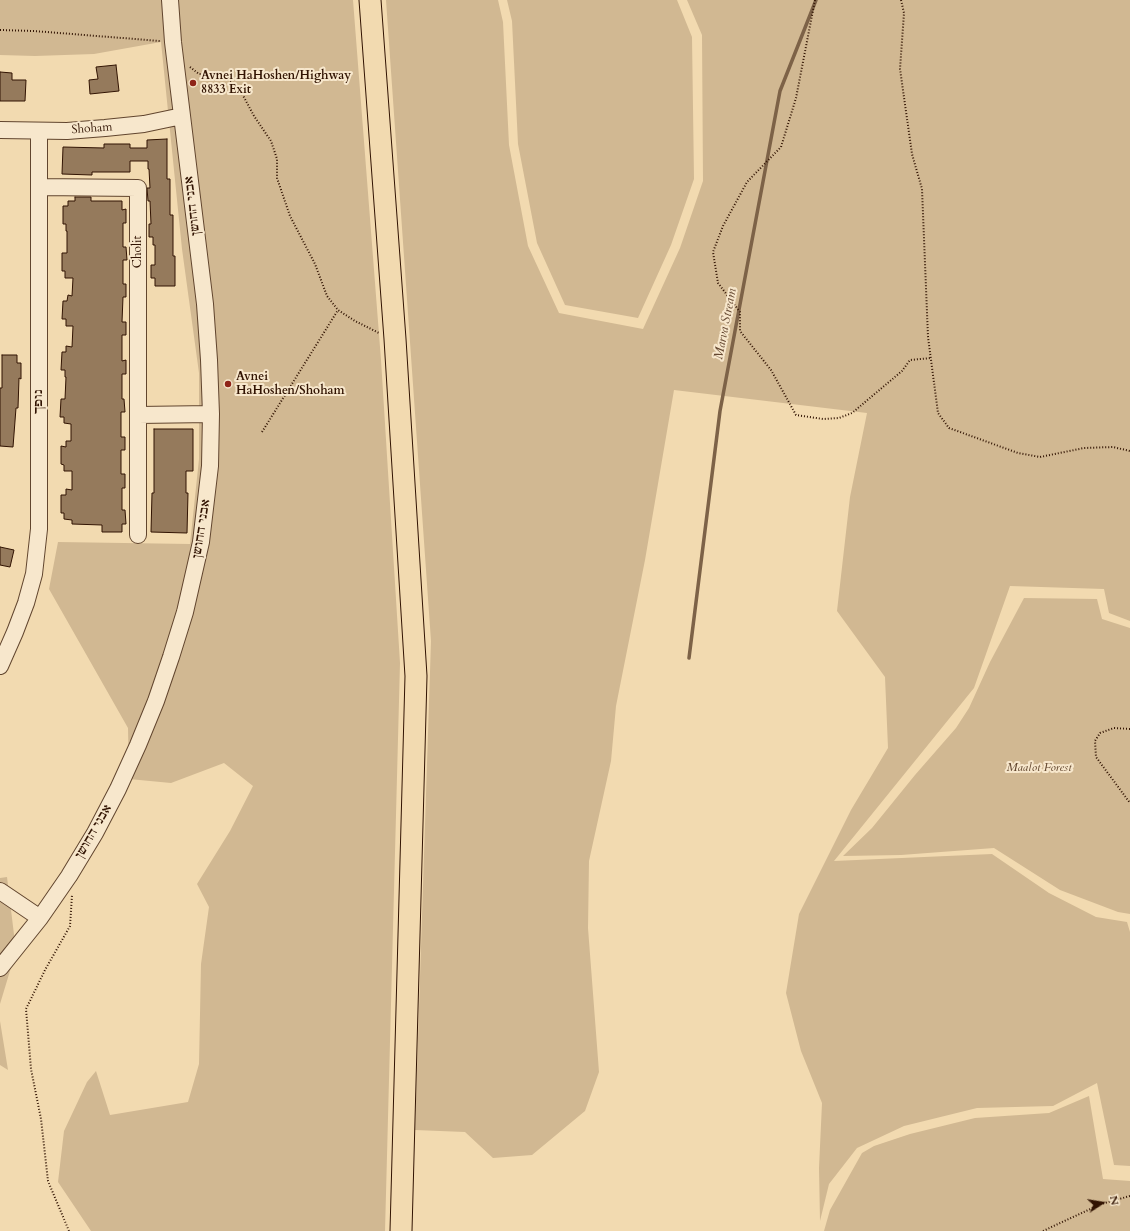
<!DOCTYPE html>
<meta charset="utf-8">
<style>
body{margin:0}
#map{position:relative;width:1130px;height:1231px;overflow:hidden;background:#f2dab0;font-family:Cardo,serif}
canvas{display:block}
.north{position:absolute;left:1082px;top:1183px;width:40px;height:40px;-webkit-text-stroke:3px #f7e7cc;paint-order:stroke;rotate:78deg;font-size:11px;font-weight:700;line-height:16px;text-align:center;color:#311302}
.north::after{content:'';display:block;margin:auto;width:14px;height:18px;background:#311302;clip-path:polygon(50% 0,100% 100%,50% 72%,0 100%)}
</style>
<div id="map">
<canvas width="1130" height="1231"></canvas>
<div class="north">N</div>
</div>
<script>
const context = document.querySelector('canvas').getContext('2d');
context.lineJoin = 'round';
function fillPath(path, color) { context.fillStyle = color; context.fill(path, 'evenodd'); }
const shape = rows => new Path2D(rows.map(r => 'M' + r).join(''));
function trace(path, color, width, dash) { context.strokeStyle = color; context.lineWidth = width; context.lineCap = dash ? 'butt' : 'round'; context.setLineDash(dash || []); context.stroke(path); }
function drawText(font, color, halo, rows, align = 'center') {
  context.font = font + ' Cardo,"Frank Ruhl Libre",serif'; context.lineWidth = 4; context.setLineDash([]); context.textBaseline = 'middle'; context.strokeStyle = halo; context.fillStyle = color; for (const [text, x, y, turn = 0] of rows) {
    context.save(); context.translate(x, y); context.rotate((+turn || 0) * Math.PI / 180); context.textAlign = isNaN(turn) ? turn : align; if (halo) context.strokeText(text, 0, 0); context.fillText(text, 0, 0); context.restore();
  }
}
fillPath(shape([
 [0,0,353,0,381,360,400,663,385,1231,91,1231,58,1182,64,1131,87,1082,96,1071,110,1115,188,1102,199,1064,201,964,209,907,197,884,230,831,253,786,224,763,171,783,129,779,128,728,49,589,58,542,190,544,199,459,199,373,182,249,161,42,94,54,35,56,0,55],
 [386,0,498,0,503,22,509,145,528,246,559,313,643,329,680,248,703,181,702,35,687,0,1130,0,1130,621,1109,613,1104,589,1010,586,974,688,834,861,992,854,1049,893,1096,917,1127,922,1130,932,1130,1166,1114,1165,1097,1083,1053,1106,977,1108,904,1126,857,1148,829,1184,820,1221,819,1168,822,1103,801,1051,786,993,799,914,851,810,888,748,885,677,837,611,850,497,867,413,674,390,645,560,616,706,611,761,589,861,588,928,599,1072,585,1111,532,1155,493,1158,465,1132,415,1130,431,641],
 [507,0,677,0,692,37,694,179,671,245,638,318,565,305,537,243,518,144,512,21],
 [1024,598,1097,599,1102,619,1130,628,1130,914,1118,912,1060,890,994,848,901,855,843,856,872,828,915,775,956,728,969,708,990,662],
 [7,877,16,951,0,1004,0,878],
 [0,1021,8,1070,0,1065],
 [1089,1096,1103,1179,1130,1181,1130,1231,824,1231,830,1210,862,1153,874,1146,910,1134,975,1118,1049,1113]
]), '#d1b892');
trace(shape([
 [689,658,720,411,780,91,816,0]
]), '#7d6247', 3.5);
const building = shape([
 [116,65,119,91,90,94,89,80,98,79,96,67,116,65],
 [0,72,12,73,12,80,26,80,25,101,0,101,0,72],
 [167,139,167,179,170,179,170,215,173,215,173,256,175,256,175,286,155,286,155,278,151,278,151,265,155,265,155,245,153,245,153,237,149,237,149,224,151,224,150,201,148,201,147,188,150,188,149,169,148,169,148,161,130,161,130,172,92,172,92,175,62,174,63,147,104,148,104,144,130,144,130,148,147,148,147,140,167,139],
 [75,197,91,197,91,201,122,201,122,210,126,209,126,223,123,223,123,247,126,247,127,260,123,260,123,284,126,284,126,297,123,297,122,322,126,322,126,335,122,335,122,361,126,360,126,374,122,374,122,399,124,399,125,412,121,412,121,437,125,437,125,450,121,450,121,474,125,474,125,488,122,488,122,510,125,510,126,524,122,524,122,532,102,532,102,525,72,524,72,520,64,519,64,513,61,513,61,495,66,495,66,489,72,490,72,471,64,471,64,465,61,464,61,446,66,447,66,441,71,441,71,424,64,423,64,417,60,417,61,399,65,399,66,377,65,377,65,370,61,370,62,352,66,352,66,346,72,347,73,326,66,326,66,319,62,319,63,301,67,301,68,295,72,296,73,278,65,278,65,271,62,271,62,253,67,253,67,231,66,231,66,224,63,224,63,206,68,206,68,201,75,201,75,197],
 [2,355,17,355,17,363,21,363,21,379,19,378,18,408,16,408,13,447,0,446,0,388,2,388,2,355],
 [154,429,193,429,193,471,186,471,186,493,188,493,187,533,151,532,152,493,154,493,154,429],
 [0,547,14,550,10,567,0,565,0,547]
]);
fillPath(building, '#957a5c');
trace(building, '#311302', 1);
const minor = shape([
 [0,130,67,131,105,128,144,124,182,116],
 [39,187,138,188,138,535],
 [138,415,211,414],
 [0,666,15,632,26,603,34,574,39,529,39,131],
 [0,891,40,918],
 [0,968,40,918,69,876,95,833,118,789,138,745,156,701,171,657,185,612,201,542,210,466,211,414,209,360,205,304,173,42,170,0]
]);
const major = shape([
 [370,0,395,339,416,676,401,1231]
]);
trace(minor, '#61452e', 18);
trace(major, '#311302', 23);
trace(shape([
 [815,0,796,98,781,147,747,182,723,226,713,252,718,283,740,312,740,331,771,370,796,415,823,419,839,418,852,413,902,371,910,360,931,358],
 [901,0,904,13,900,69,912,154,922,189,928,337,938,413,949,428,1018,453,1040,457,1084,448,1113,447,1130,451],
 [0,30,34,31,160,41],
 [190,67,199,74,224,75,239,88,254,116,271,141,277,159,277,178,290,216,315,264,327,296,338,310,355,321,379,333],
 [262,432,338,310],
 [1130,729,1114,728,1100,733,1095,741,1096,757,1130,803],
 [69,1231,48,1181,41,1119,31,1069,26,1009,45,970,70,926,72,895],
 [1043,1231,1101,1204,1130,1196]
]), '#311302', 2, [1, 2]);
trace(minor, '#f7e7cc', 16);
trace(major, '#f2dab0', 21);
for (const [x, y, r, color] of [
 [193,83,4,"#8f2418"],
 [228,384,4,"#8f2418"]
]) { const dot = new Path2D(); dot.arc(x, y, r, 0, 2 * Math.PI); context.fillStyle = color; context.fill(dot); trace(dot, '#f7e7cc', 1.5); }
drawText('bold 12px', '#311302', '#f7e7cc', [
 ["Avnei HaHoshen/Highway",201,76],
 ["8833 Exit",201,90],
 ["Avnei",236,377],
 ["HaHoshen/Shoham",236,391]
], 'left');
drawText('12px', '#311302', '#f7e7cc', [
 ["Shoham",92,129,-4],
 ["אבני החושן",193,206,-97],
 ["Cholit",138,252,-90],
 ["נופך",39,402,-90],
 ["אבני החושן",202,529,-81],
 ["אבני החושן",94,832,-60]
]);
drawText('italic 12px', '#61452d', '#f7e7cc', [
 ["Maalot Forest",1039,768]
]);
drawText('italic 13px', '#644730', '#f7e7cc', [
 ["Marva Stream",726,324,-79]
]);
</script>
